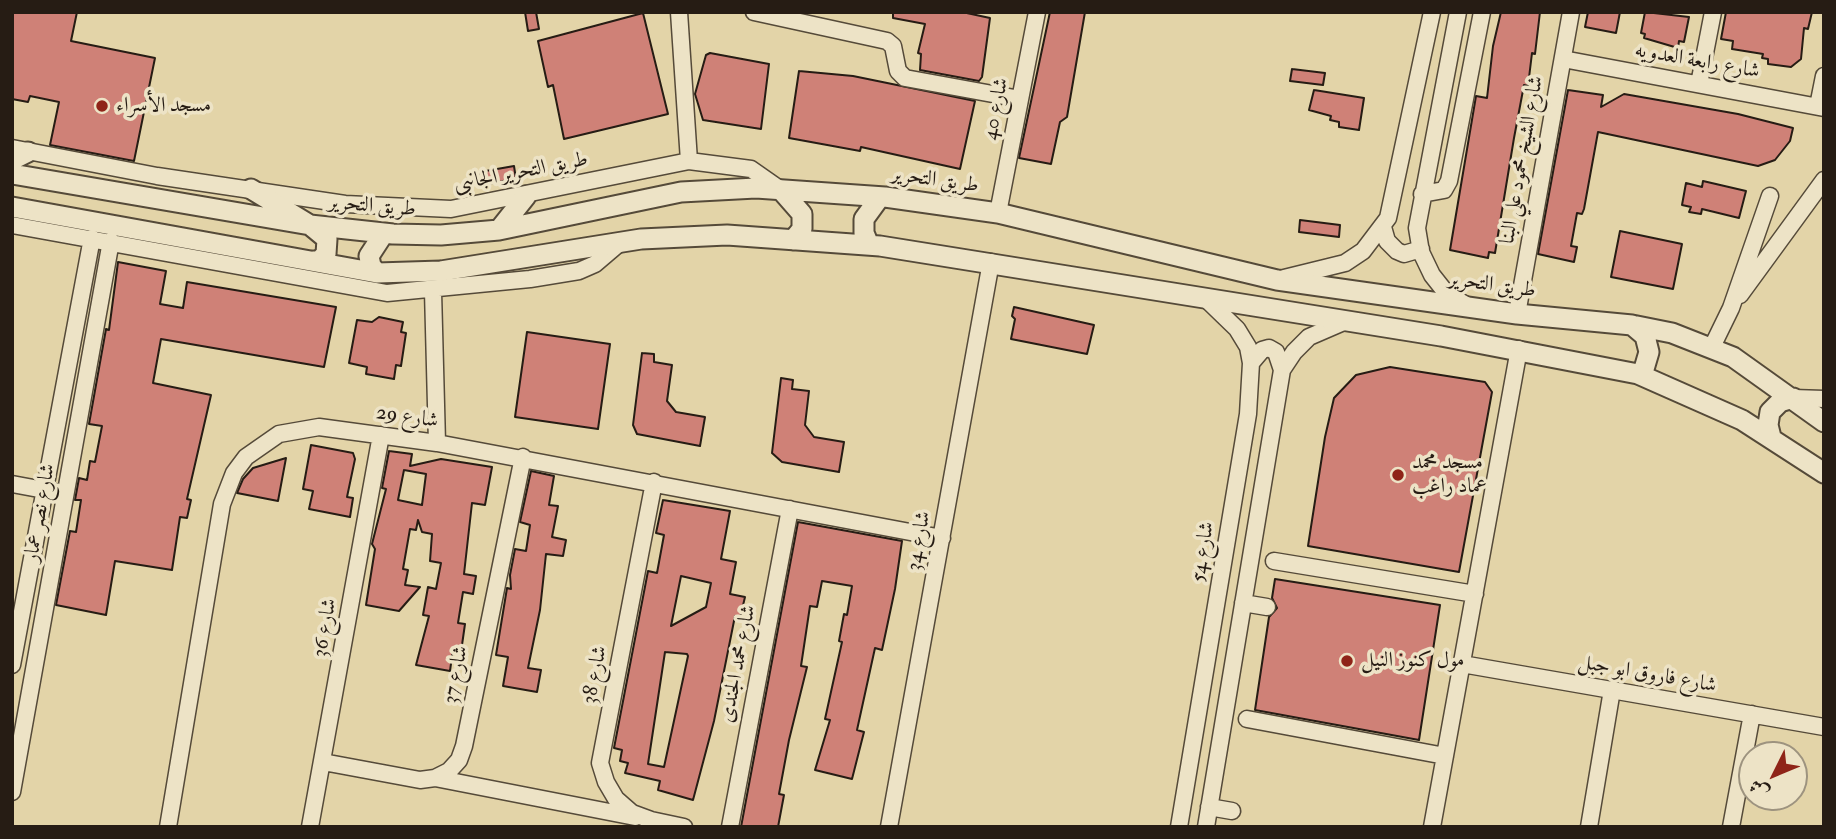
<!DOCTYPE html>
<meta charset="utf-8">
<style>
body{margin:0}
#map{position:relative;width:1836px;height:839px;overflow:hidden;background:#e3d4a8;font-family:"IM FELL Double Pica",Amiri,serif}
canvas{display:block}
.frame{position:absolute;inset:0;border:14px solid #261c14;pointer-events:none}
.north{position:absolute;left:1738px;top:741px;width:70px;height:70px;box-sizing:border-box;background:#ede3c6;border:2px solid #9d937f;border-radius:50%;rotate:227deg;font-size:19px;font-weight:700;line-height:28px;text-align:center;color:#261c14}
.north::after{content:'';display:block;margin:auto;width:24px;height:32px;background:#8f2418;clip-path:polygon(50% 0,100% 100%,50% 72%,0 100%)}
</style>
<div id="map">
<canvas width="1836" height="839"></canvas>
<div class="frame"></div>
<div class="north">ش</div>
</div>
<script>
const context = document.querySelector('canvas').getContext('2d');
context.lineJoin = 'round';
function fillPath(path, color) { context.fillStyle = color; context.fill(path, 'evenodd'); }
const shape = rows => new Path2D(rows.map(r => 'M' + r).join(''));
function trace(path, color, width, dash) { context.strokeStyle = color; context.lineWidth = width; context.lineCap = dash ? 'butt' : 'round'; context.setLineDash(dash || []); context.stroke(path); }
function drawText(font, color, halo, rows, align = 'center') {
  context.font = font + ' "IM FELL Double Pica",Amiri,serif'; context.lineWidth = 7; context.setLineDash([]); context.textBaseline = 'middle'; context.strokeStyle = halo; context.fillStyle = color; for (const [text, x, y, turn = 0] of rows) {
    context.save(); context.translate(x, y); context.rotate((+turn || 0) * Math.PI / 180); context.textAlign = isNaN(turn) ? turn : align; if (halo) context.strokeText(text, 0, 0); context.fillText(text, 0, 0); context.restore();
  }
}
const building = shape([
 [12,12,77,12,71,41,155,58,134,161,50,145,59,102,30,96,28,102,12,99,12,12],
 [525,12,536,12,539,29,528,31,525,12],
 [893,12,962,12,990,18,982,77,979,81,920,70,921,54,918,53,925,24,893,18,893,12],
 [1050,12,1085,12,1067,117,1060,122,1051,164,1019,158,1050,12],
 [1501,12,1540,12,1535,54,1532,53,1528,86,1524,85,1514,138,1495,253,1489,252,1488,258,1450,250,1476,96,1487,98,1493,46,1501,12],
 [1588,12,1620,12,1616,33,1585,27,1588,12],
 [1645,12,1689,17,1684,42,1679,41,1678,48,1644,38,1645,34,1641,33,1645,12],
 [1726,12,1812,12,1808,29,1804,28,1801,59,1791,67,1768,64,1768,59,1762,58,1763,54,1732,49,1733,41,1721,39,1726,12],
 [643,13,668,114,564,139,553,85,548,87,538,41,643,13],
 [710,53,769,64,761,129,703,120,695,94,706,55,710,53],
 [1292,69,1325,73,1323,85,1290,81,1292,69],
 [799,71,853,76,975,101,960,169,861,147,860,151,789,138,799,71],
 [1314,90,1364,98,1359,130,1339,127,1339,122,1330,120,1331,116,1309,110,1314,90],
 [1568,90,1603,95,1601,107,1624,94,1738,114,1793,128,1790,141,1775,160,1758,166,1598,132,1584,209,1582,214,1577,213,1571,246,1577,247,1574,262,1538,254,1568,90],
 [514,166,516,179,482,185,480,172,514,166],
 [1703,181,1746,191,1739,218,1702,209,1701,214,1689,212,1691,207,1682,205,1686,183,1702,187,1703,181],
 [1300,220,1340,225,1339,237,1299,232,1300,220],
 [1620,231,1682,244,1673,289,1611,277,1620,231],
 [118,262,166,271,160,304,183,308,187,282,336,307,324,367,161,339,153,383,211,395,187,499,191,500,187,518,180,517,172,570,115,561,106,615,56,605,70,531,76,532,81,500,75,500,79,478,87,480,90,461,95,462,102,426,89,424,106,329,109,330,118,262],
 [1014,307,1094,325,1087,354,1011,339,1015,319,1012,316,1014,307],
 [379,317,403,322,401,332,406,333,401,366,396,365,394,379,366,374,367,367,349,363,357,320,372,322,379,317],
 [527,332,610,344,598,429,515,417,527,332],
 [642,353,654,354,654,362,672,365,667,401,676,412,705,417,700,446,637,434,633,425,642,353],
 [1390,367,1485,382,1492,392,1459,572,1308,546,1325,437,1334,398,1356,375,1390,367],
 [781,378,793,380,792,389,809,391,805,425,814,437,844,442,839,472,782,462,772,453,781,378],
 [311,445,353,453,355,459,347,497,353,498,350,517,309,509,313,491,303,489,311,445],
 [389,451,412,454,410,466,441,459,492,467,485,505,472,503,464,574,476,576,473,594,463,592,458,623,465,624,462,645,459,650,453,649,450,671,416,665,429,616,423,615,428,587,436,589,441,563,430,561,432,534,422,532,418,520,416,530,410,529,403,569,408,570,405,585,420,587,399,611,366,605,375,549,372,544,386,489,382,488,389,451],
 [404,470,426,474,422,505,398,500,404,470],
 [286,458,278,501,237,493,243,479,253,468,286,458],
 [531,471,554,476,549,505,558,506,552,537,566,540,563,556,546,554,540,610,528,668,541,670,537,692,503,686,508,657,496,655,507,588,511,589,510,575,515,549,526,551,530,525,520,522,531,471],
 [663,500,730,511,721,559,736,562,730,594,745,597,740,618,735,616,714,721,693,800,658,790,660,781,625,773,628,763,620,761,622,750,614,748,648,571,657,573,664,535,656,533,663,500],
 [681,576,711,583,706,607,671,626,681,576],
 [665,652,687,654,688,656,664,767,648,764,665,652],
 [798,522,902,541,895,589,882,650,875,648,857,730,864,732,852,779,815,770,830,720,825,719,842,642,839,641,844,614,847,615,852,586,822,581,817,607,810,606,801,666,807,667,789,740,779,794,784,795,778,827,741,827,798,522],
 [1275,579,1440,605,1419,740,1255,710,1269,617,1277,608,1272,598,1275,579]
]);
fillPath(building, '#cf8177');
trace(building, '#261c14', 2);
const minor = shape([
 [679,12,689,161],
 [754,12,887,41,893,46,898,71,905,78,1020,99],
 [1458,12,1417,228,1421,252,1432,275,1447,294,1466,305],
 [1563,59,1824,108],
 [1699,84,1713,12],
 [1818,106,1824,76],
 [12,148,157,176,345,204,451,209,689,161,751,169,781,190],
 [1422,194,1444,190,1449,181,1482,12],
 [998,213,1037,12],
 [12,225,387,293,530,279,579,271,595,264,622,241],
 [1383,227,1387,241,1397,251,1404,254,1421,249],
 [1284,278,1345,263,1363,251,1388,218,1432,12],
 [433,291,437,443],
 [1740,295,1824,180],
 [1517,314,1571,12],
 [1712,347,1731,308,1770,196],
 [1251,363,1262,350,1269,348,1276,352,1282,370],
 [1793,398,1824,399],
 [654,482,600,763,606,782,616,799,632,813,651,820,684,827],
 [12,484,55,492],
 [1274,561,1475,594],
 [1243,603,1267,607],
 [1462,664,1824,727],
 [12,665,92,238],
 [1247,719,1445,756],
 [323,762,420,780,435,778,449,771,459,760,464,746,523,457],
 [435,778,635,817],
 [12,792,111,241],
 [1209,807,1232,811],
 [168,827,222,504,234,473,246,457,279,434,319,427,437,443,942,538],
 [310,827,381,435],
 [730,827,790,509],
 [889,827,991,262],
 [1179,827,1248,414,1251,363,1248,347,1237,329,1206,299],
 [1206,827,1282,370,1294,352,1309,337,1346,321],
 [1432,827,1519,349],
 [1589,827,1612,690],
 [1731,827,1752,714]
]);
const tertiary = shape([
 [12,160,28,152],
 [12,174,310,225,393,234,441,235,499,230,681,192,756,188,885,197,998,213,1277,280,1517,314,1632,325,1672,333,1733,357,1824,422],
 [251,189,310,225,327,239,326,254,319,261,313,261],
 [781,190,802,214,802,229,793,240],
 [12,207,377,273,441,271,641,239,727,235,880,246,1441,336,1638,374,1742,420,1824,473],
 [499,230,526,196],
 [869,245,864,233,864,219,880,197],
 [377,273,371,266,369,256,384,233],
 [1632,325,1645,336,1649,352,1644,369,1638,374],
 [1771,437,1768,425,1770,412,1780,402,1793,398]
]);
trace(minor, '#554a39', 19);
trace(tertiary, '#554a39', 23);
trace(minor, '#ede3c6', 16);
trace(tertiary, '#ede3c6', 19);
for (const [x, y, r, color] of [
 [102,106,7,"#8f2418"],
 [1398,475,7,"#8f2418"],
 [1347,661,7,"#8f2418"]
]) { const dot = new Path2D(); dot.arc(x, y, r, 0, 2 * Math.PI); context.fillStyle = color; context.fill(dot); trace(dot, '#ede3c6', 2.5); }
drawText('21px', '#261c14', '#ede3c6', [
 ["شارع رابعة العدويه",1697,62,10],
 ["شارع 40",997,109,-79],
 ["شارع الشيخ محمود علي البنا",1523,160,-80],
 ["طريق التحرير الجانبى",521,173,-11],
 ["طريق التحرير",935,181,8],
 ["طريق التحرير",372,207,5],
 ["طريق التحرير",1492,286,8],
 ["شارع 29",407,418,8],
 ["شارع نصر عمار",41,513,-80],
 ["شارع 34",920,541,-80],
 ["شارع 54",1204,552,-81],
 ["شارع 36",326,628,-80],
 ["شارع محمد الجندى",739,664,-79],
 ["شارع 37",457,675,-79],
 ["شارع 38",596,675,-79],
 ["شارع فاروق ابو جبل",1647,675,10]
]);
drawText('21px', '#261c14', '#ede3c6', [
 ["مسجد الأسراء",116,106],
 ["مسجد محمد",1412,463],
 ["عماد راغب",1412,487],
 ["مول كنوز النيل",1361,661]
], 'left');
</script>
